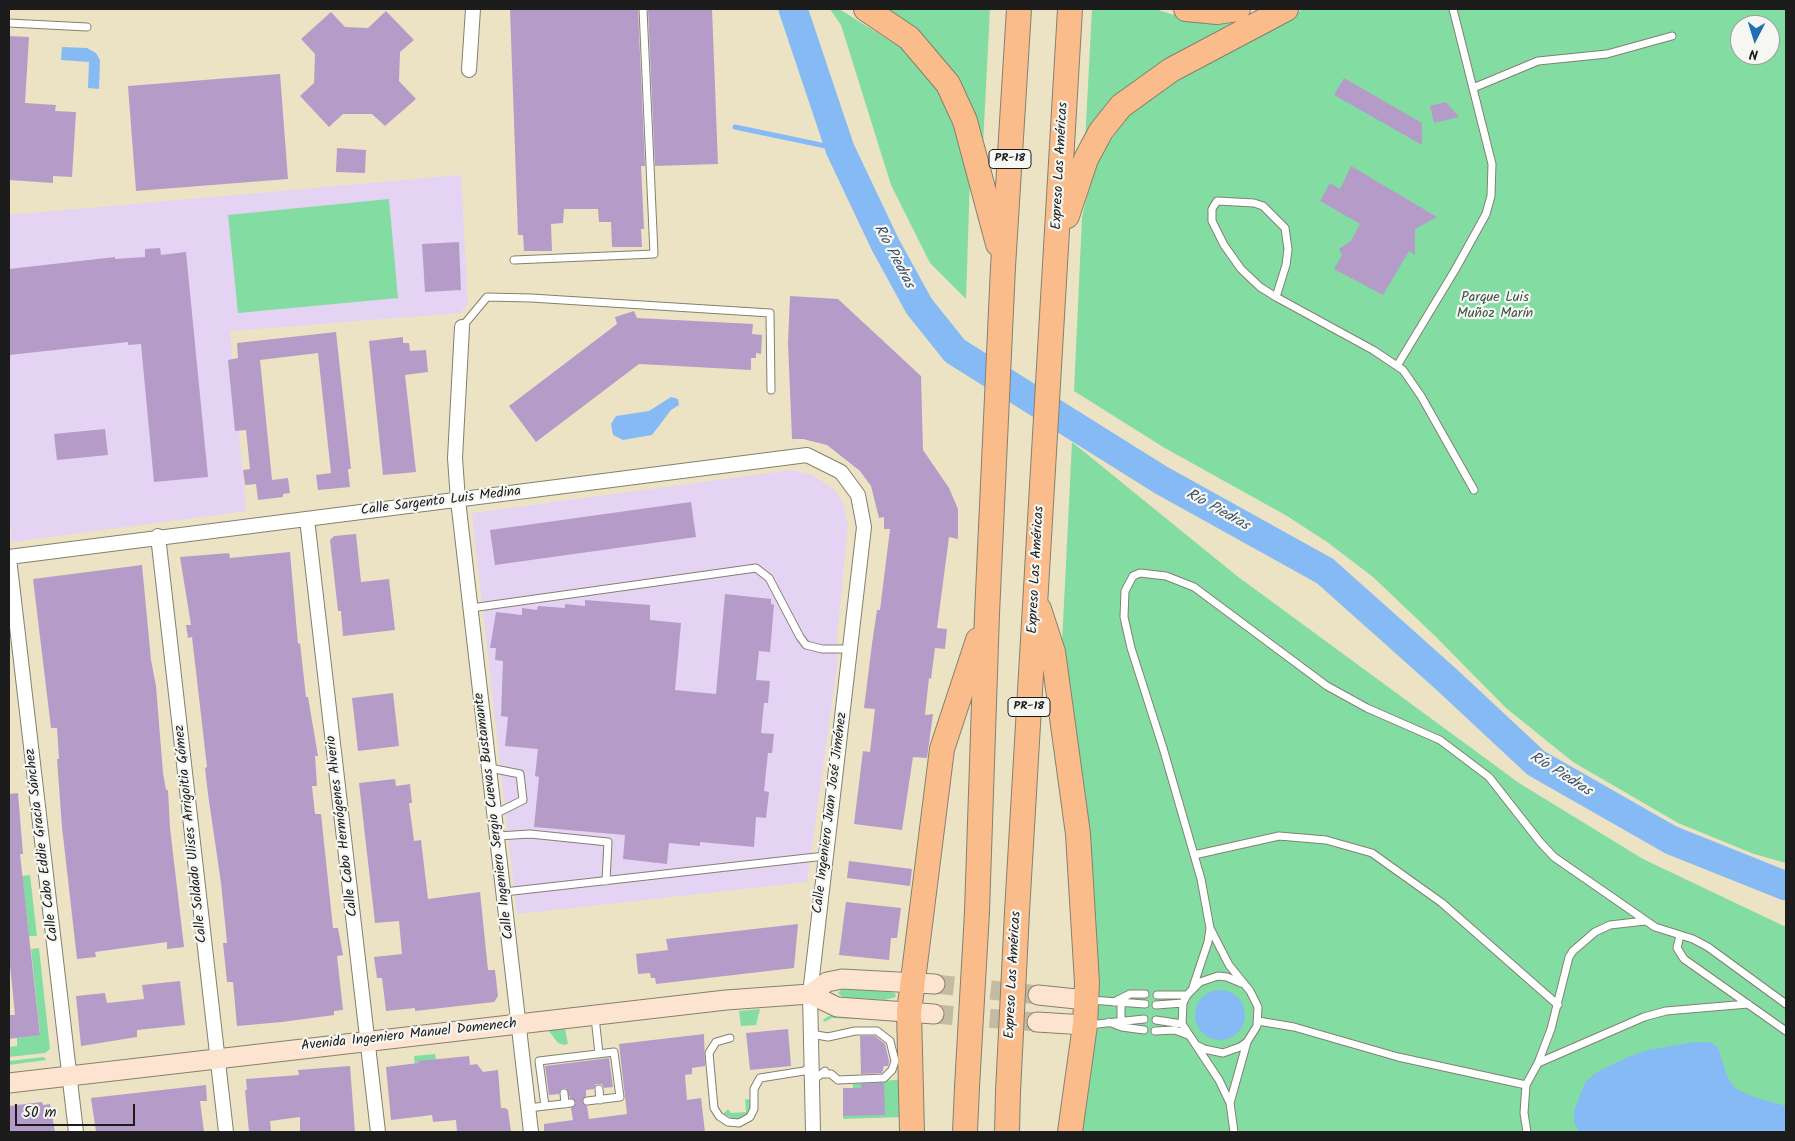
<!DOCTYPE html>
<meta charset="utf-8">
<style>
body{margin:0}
#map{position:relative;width:1795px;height:1141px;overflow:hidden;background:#ece3c4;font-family:Kalam,sans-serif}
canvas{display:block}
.frame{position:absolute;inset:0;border:10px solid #1c1c1c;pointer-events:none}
.north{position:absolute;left:1730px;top:15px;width:50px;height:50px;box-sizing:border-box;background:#f6f6f2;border:1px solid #9f9f9c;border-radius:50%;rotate:185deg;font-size:14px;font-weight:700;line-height:20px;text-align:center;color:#1c1c1c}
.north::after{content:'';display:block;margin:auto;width:18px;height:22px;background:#1f6fb2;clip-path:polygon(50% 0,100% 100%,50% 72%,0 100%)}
.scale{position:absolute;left:15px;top:1104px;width:120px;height:22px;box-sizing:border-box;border:2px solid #1c1c1c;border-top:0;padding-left:6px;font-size:15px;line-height:18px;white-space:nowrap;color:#1c1c1c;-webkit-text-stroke:4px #f6f6f2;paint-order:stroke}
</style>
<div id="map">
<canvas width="1795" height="1141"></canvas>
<div class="frame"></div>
<div class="north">N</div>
<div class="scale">50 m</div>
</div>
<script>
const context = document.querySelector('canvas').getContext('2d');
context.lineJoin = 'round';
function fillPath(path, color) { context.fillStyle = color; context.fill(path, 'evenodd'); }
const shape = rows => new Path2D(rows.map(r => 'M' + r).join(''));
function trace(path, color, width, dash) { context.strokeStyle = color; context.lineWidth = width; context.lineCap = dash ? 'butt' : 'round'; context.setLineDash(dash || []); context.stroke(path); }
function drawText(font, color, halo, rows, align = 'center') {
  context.font = font + ' Kalam,sans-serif'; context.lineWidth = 4.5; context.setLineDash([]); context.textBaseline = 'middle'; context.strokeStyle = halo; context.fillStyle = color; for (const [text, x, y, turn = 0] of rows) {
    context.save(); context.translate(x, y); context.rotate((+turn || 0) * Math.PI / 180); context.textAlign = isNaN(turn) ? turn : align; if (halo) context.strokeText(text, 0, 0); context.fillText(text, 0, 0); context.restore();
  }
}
fillPath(shape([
 [461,175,468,304,460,313,230,331,246,511,12,542,9,519,9,215],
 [792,470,813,475,835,490,843,503,848,525,837,636,838,659,807,882,517,914,472,513]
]), '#e4d3f2');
fillPath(shape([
 [830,9,839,9,902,48,940,92,965,148,970,178,966,299,930,263,891,185,841,25],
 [879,9,990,9,983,145],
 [1092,9,1155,9,1187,19,1238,18,1240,24,1176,56,1143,75,1117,99,1085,142],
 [1303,9,1786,9,1786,863,1754,854,1678,823,1573,762,1506,708,1435,636,1373,577,1327,542,1287,516,1163,447,1074,391,1082,217,1095,163,1133,108,1159,85,1289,19],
 [1740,25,1770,25,1770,55,1740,55],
 [389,199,398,298,238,313,228,215],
 [1072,442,1237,576,1519,783,1643,859,1786,927,1786,1132,1075,1132,1086,1065,1061,663],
 [30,875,37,936,29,936,22,876],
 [39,948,50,1049,45,1053,9,1057,9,1047,17,1046,17,1038,40,1034,31,949],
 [842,989,890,992,895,993,896,997,885,1000,842,997,838,993],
 [760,1009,756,1025,741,1026,739,1011],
 [832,1015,885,1019,885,1020,832,1018,824,1022,823,1020,827,1017],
 [565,1028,568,1044,564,1045,558,1043,548,1030],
 [435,1054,436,1060,417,1062,426,1115,420,1117,414,1056],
 [44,1057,46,1060,9,1065,9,1061],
 [903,1079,903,1117,843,1119,843,1116,884,1088,853,1088,853,1084],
 [745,1099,751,1100,751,1109,747,1116,742,1119,736,1120,723,1114,728,1109,731,1113,746,1112]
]), '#83dda3');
fillPath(shape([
 [62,47,87,48,96,53,100,60,99,89,88,88,89,62,61,60],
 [671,397,678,399,679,405,671,410,652,435,623,440,613,435,611,424,616,416,649,411],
 '1195 1015a25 25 0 1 1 50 0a25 25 0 1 1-50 0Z',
 [1694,1042,1709,1042,1718,1047,1727,1076,1735,1088,1751,1096,1786,1106,1786,1132,1580,1132,1574,1123,1574,1111,1585,1082,1597,1072,1630,1056,1648,1050]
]), '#85baf4');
trace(shape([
 [735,127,840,149]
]), '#85baf4', 5);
trace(shape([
 [793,9,840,149,885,244,919,306,955,351,1161,480,1325,571,1446,679,1536,763,1671,840,1786,886]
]), '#85baf4', 29);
fillPath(shape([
 [510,9,638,9,645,166,641,166,644,229,641,229,642,247,612,247,611,222,599,222,598,209,564,209,563,223,551,224,552,251,524,251,523,235,518,235],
 [648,9,712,9,718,164,655,166],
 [386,11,414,40,400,52,399,81,416,99,385,126,372,114,343,114,329,127,300,96,314,83,315,54,301,39,331,12,345,27,368,28],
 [9,36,29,37,25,103,56,105,55,111,76,112,72,177,53,176,53,183,9,180],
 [280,74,288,179,136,191,128,86],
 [1344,78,1422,123,1422,145,1334,95],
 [1446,102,1459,117,1434,123,1430,106],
 [337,148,366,150,365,173,336,172],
 [1351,166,1437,217,1415,229,1415,255,1409,251,1383,295,1334,269,1342,255,1339,249,1351,241,1360,224,1320,201,1330,183,1340,189],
 [459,242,461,290,425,292,422,244],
 [160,248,161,255,186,252,208,477,154,482,141,344,128,345,128,342,9,355,9,269,115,257,115,259,145,257,145,249],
 [790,296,838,299,921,376,923,450,949,488,958,509,958,539,949,537,937,628,947,629,945,649,935,648,931,679,929,678,925,715,933,714,927,758,913,757,902,830,854,824,863,751,870,752,875,709,864,708,872,644,877,610,880,610,890,529,884,529,884,517,879,518,871,486,860,471,827,445,803,439,792,439,788,343],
 [634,311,637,318,753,324,752,334,762,335,761,354,756,353,756,358,751,358,751,370,639,364,536,442,509,406,617,324,615,317],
 [336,332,351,469,348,469,350,487,318,490,316,475,331,473,318,353,260,360,272,480,288,478,290,493,283,494,283,497,258,500,256,484,245,485,243,470,250,469,246,430,235,431,228,360,238,358,237,343],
 [403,337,403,343,409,343,410,351,426,350,428,372,405,375,416,472,383,475,369,341],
 [105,429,108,455,57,460,54,434],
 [691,502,696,537,495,565,490,530],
 [356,534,361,582,389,579,395,630,343,636,341,611,338,611,330,540,334,536],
 [290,552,298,644,300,643,306,697,308,697,318,756,315,756,317,786,312,786,315,814,321,814,333,928,338,928,343,955,337,956,343,1010,334,1011,334,1015,282,1022,237,1026,233,982,227,982,223,943,227,943,221,883,208,794,205,768,207,767,192,637,188,638,186,625,191,625,180,557,229,553,230,558],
 [142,565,151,660,156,686,163,773,166,790,168,790,170,828,184,947,167,949,167,942,95,952,96,957,77,959,62,827,57,759,59,759,57,728,51,728,33,579],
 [725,594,771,599,771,604,774,605,770,652,759,651,756,680,770,681,768,703,764,703,761,733,774,734,772,753,768,753,764,791,769,792,766,818,756,817,754,847,700,842,700,846,669,843,667,864,623,859,625,835,534,827,539,777,535,776,538,749,505,746,508,717,501,716,503,661,495,660,496,648,490,648,496,612,522,615,522,608,537,610,538,606,565,608,565,604,585,606,585,600,650,605,650,620,681,623,675,690,716,694],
 [393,693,399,746,358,751,352,698],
 [395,779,396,786,410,784,412,803,409,803,414,841,421,840,428,899,480,892,488,970,495,970,498,996,494,1002,415,1011,415,1008,386,1011,382,978,377,978,374,957,402,954,399,921,375,923,359,783],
 [18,793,23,854,20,854,40,1035,9,1039,9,1015,15,1015,9,955,9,794],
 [849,861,912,869,910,886,847,878],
 [846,902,901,908,897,938,891,938,889,960,839,955],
 [798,924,794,968,656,984,655,978,651,978,650,973,638,974,636,954,668,950,666,939],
 [180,981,185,1025,137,1030,137,1037,81,1046,76,996,105,993,107,1003,144,999,142,985],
 [788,1029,791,1066,750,1070,746,1033],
 [704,1034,705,1066,692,1068,692,1074,685,1075,687,1100,701,1098,705,1132,544,1132,544,1124,573,1120,571,1108,576,1103,570,1098,566,1088,561,1089,559,1094,549,1095,545,1066,609,1058,613,1087,604,1088,602,1084,596,1084,594,1089,586,1090,586,1096,582,1102,587,1106,589,1119,627,1114,619,1044],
 [860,1036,875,1036,885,1044,889,1061,888,1066,884,1066,882,1073,861,1074],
 [469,1056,470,1065,477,1064,483,1072,498,1070,501,1108,505,1108,508,1110,511,1132,457,1132,456,1120,433,1122,432,1115,391,1120,386,1067,418,1063,418,1061],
 [350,1066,355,1132,300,1132,300,1117,270,1121,271,1131,249,1132,245,1090,247,1090,246,1079,299,1075,298,1070],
 [884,1083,885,1115,843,1116,843,1088,861,1088,861,1084],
 [206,1085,207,1101,200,1101,204,1132,96,1132,91,1098],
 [42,1102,43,1105,50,1104,55,1132,9,1132,9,1106]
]), '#b59cc8');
trace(shape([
 [935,984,1038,995],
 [934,1014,1037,1022]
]), '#c2bba2', 19, [19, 9]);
const lane = shape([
 [9,23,87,27],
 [1473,88,1538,61,1607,54,1672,36],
 [514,260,654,254,643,9],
 [1276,297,1286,265,1288,249,1285,228,1263,206,1254,203,1217,201,1212,209,1212,221,1224,245,1241,269,1260,287,1276,297,1373,350,1403,370,1421,396,1474,490],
 [462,327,487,297,531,298,770,313,771,390],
 [1397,366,1455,270,1486,214,1491,196,1492,164,1453,9],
 [471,608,756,568,769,578,800,637,806,645,822,649,850,649],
 [490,768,520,774,523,800,495,814],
 [498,836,530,834,608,842,606,881],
 [1194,855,1279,836,1326,840,1372,853,1442,903,1558,1005],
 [504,892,825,856],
 [1680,935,1677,948,1684,959,1786,1031],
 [1193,987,1208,942,1210,928],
 [1157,995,1187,995],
 [1090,1000,1145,1004],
 [1114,1002,1130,994,1145,994],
 [1156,1005,1183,1003],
 [595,1017,599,1054],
 [1121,1020,1121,1003],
 [1156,1020,1182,1024],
 [1258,1021,1294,1027,1398,1057,1526,1085],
 [1109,1022,1122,1027,1144,1030],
 [1088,1025,1144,1019],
 [1155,1031,1175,1030,1188,1035],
 [811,1034,828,1037,855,1031,877,1031,890,1041,895,1061,892,1070,884,1078,838,1080,831,1074,824,1074,825,1071,812,1081],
 [730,1038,716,1042,709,1053,714,1108,719,1116,728,1122,739,1123,750,1117,754,1109,754,1089,760,1078,804,1071,811,1066],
 [1196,1045,1204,1049,1223,1053,1240,1047,1247,1042,1257,1026,1258,1007,1250,991,1229,965,1210,928,1201,879,1163,748,1131,648,1124,617,1125,591,1133,576,1140,573,1166,576,1194,587,1327,686,1367,708,1440,740,1489,777,1540,842,1554,857,1655,927,1693,939,1708,947,1786,1004],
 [1538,1063,1644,1017,1666,1011,1748,1004],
 [599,1089,600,1100],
 [564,1093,565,1104],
 [1230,1103,1247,1042],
 [545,1106,539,1061,614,1052,620,1097,587,1101],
 [528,1108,571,1103],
 [1234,1132,1230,1103,1219,1080,1182,1024,1183,1003,1187,995,1200,982,1218,976,1227,977,1241,983],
 [1527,1132,1524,1113,1526,1085,1538,1063,1551,1029,1569,957,1573,951,1595,932,1610,925,1645,921]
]);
const street = shape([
 [469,70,473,9],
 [462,327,455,458,458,500,531,1132],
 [307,519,378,1132],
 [158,536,226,1132],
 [9,557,807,455,841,472,858,495,864,527,810,994,813,1132],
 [9,558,76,1132]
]);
const secondary = shape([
 [810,994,837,1007,934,1014],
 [1038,995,1086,1000],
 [1037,1022,1085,1025],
 [9,1083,726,1000,810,994,827,982,842,979,935,984]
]);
const highway = shape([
 [866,9,909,38,948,84,965,121,998,244],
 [1186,9,1217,12,1238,9],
 [1067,216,1086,159,1101,131,1121,106,1171,70,1286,9],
 [1039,609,1053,652,1078,834,1087,983,1085,1025,1070,1132],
 [977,912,987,614,1003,267,1019,9],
 [1017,912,1070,9],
 [912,1132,909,1012,942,749,978,640],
 [965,1132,967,1087],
 [1007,1132,1008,1092]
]);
trace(lane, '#848070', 9);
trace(street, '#848070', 16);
trace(secondary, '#848070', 21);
trace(highway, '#848070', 26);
trace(lane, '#fff', 7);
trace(street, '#fff', 14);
trace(secondary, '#fde4d0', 19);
trace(highway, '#f9bc8a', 24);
const highwayBridge = shape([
 [967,1087,977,912],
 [1008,1092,1017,912]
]);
trace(highwayBridge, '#848070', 26, []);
trace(highwayBridge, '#f9bc8a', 24);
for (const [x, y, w] of [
 [1010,159,42],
 [1029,707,42]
]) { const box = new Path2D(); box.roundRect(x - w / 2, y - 9.5, w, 19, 4); context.fillStyle = '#f6f6f2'; context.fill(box); trace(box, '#1c1c1c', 1); }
drawText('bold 12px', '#1c1c1c', null, [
 ["PR-18",1010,159],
 ["PR-18",1029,707]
]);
drawText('14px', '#1c1c1c', '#f6f6f2', [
 ["Expreso Las Américas",1061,166,-87],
 ["Calle Sargento Luis Medina",441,502,-7],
 ["Expreso Las Américas",1037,570,-87],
 ["Calle Ingeniero Juan José Jiménez",831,813,-83],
 ["Calle Ingeniero Sergio Cuevas Bustamante",495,816,-97],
 ["Calle Cabo Hermógenes Alverio",343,826,-97],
 ["Calle Soldado Ulises Arrigoitia Gómez",192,834,-96],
 ["Calle Cabo Eddie Gracia Sánchez",43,845,-97],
 ["Expreso Las Américas",1014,975,-87],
 ["Avenida Ingeniero Manuel Domenech",409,1036,-6]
]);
drawText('14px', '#3b5644', '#f6f6f2', [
 ["Parque Luis",1495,299],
 ["Muñoz Marín",1495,315]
]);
drawText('italic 15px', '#415368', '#f6f6f2', [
 ["Río Piedras",893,257,62],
 ["Río Piedras",1217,511,29],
 ["Río Piedras",1560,775,32]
]);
</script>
